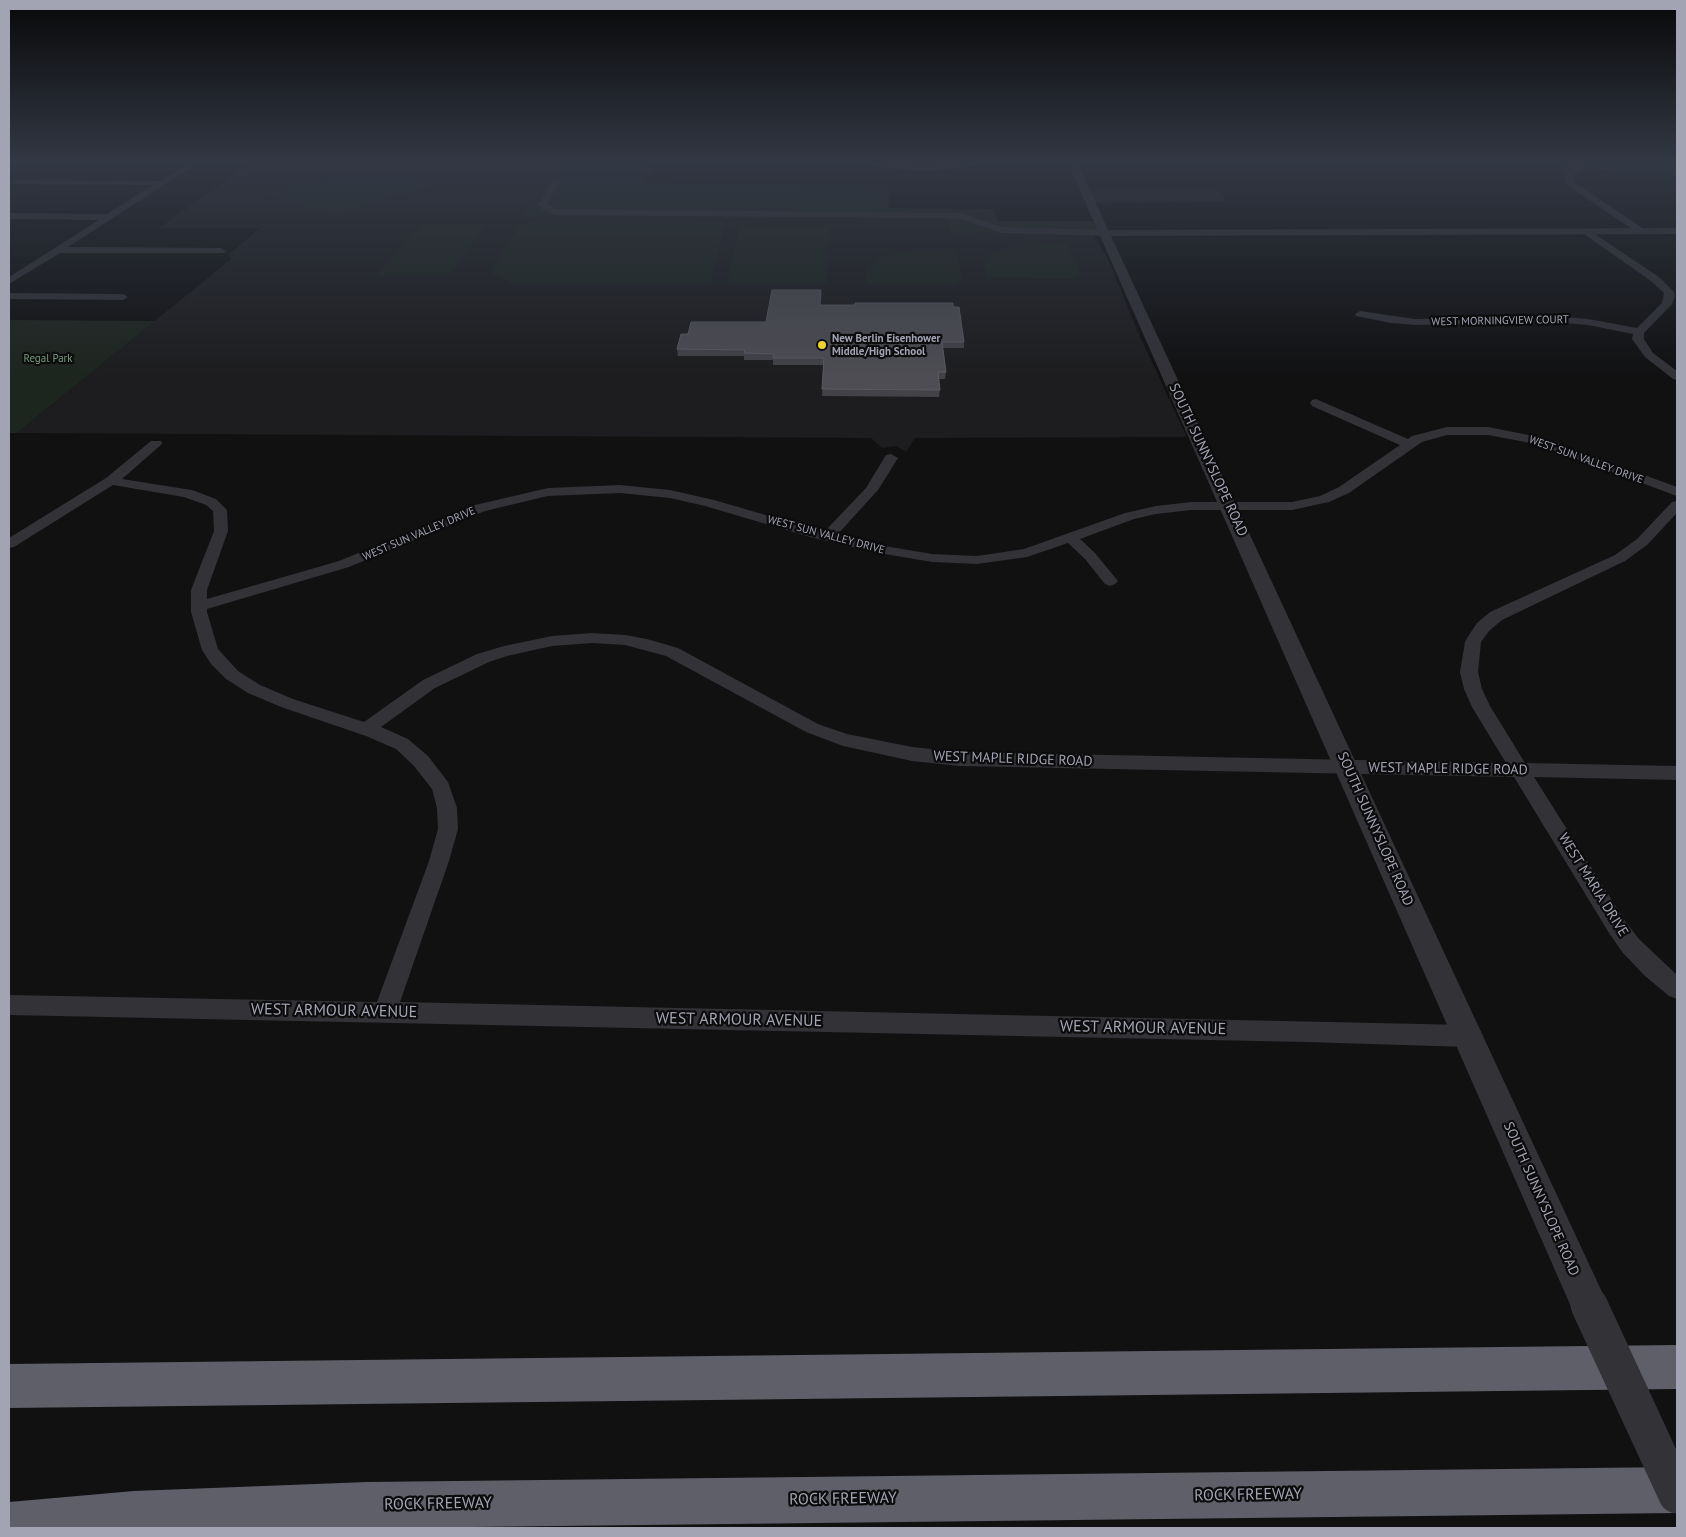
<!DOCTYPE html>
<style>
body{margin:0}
#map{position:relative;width:1686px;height:1537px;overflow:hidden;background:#111112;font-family:"PT Sans",sans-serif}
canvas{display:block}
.frame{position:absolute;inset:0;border:10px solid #a2a4b3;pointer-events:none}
</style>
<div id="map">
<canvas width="1686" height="1537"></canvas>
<div class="frame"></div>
</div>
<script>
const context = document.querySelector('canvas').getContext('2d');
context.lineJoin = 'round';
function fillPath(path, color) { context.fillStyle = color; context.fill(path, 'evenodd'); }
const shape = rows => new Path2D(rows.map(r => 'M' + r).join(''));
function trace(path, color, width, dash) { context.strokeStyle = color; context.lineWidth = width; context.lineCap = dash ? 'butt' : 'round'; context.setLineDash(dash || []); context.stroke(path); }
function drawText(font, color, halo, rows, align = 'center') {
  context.font = font + ' "PT Sans",sans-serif'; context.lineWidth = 4.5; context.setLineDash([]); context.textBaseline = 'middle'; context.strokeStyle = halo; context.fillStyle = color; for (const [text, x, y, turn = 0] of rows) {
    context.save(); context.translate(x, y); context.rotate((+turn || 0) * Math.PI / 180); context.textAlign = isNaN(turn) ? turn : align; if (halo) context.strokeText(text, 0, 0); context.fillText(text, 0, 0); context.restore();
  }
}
fillPath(shape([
 [301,163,560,163,523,217,946,219,951,233,1093,235,1108,259,1137,330,1187,437,915,438,906,452,896,446,882,448,871,438,17,433,231,259,229,254,260,228,159,228,249,164],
 [1217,189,1227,202,1091,203,1086,190]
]), '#1d1d1f');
fillPath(shape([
 [560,163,654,163,645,183,888,185,890,208,993,209,998,221,1099,221,1106,235,951,233,946,219,522,217],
 [1589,163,1677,163,1677,176,1630,176,1583,166],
 [352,172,397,174,436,184,342,215,333,216,261,194,314,179],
 [540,220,725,221,711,283,510,283,490,272,520,225],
 [420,226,485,226,448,276,376,276],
 [739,227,829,227,827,283,727,283],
 [1040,244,1067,244,1080,274,1074,279,987,278,984,265,992,254,1011,248],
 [928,249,955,249,962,279,954,284,867,284,867,270,878,259,898,252],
 [9,320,155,321,17,433,9,433]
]), '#1d251f');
fillPath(shape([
 [189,163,198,163,68,247,221,248,226,251,224,253,60,253,9,284,9,277,99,220,9,219,9,213,107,214,153,185,9,184,9,180,161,181,189,163],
 [870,163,926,167,960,163,985,163,981,165,926,171,873,166,870,166,870,163],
 [1546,163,1579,166,1583,163,1593,163,1575,174,1574,182,1644,229,1644,233,1638,233,1567,185,1565,179,1568,171,1572,169,1546,163],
 [553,181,560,183,547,204,557,209,962,213,1002,227,1105,230,1110,233,1105,236,1001,233,961,219,938,218,556,215,544,211,538,204,553,181],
 [1587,229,1659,277,1674,292,1675,296,1672,304,1644,333,1644,339,1653,353,1677,371,1677,380,1673,379,1645,357,1632,339,1633,334,1588,325,1554,322,1415,325,1391,323,1356,316,1355,314,1360,311,1415,319,1554,316,1588,319,1637,328,1662,303,1664,293,1651,281,1584,234,1584,230,1587,229],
 [9,293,123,294,128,297,123,300,9,299,9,293],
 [1316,399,1408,439,1412,436,1447,427,1488,427,1544,438,1677,487,1677,496,1536,444,1488,435,1447,435,1422,442,1349,493,1329,502,1292,510,1191,510,1156,514,1134,519,1080,539,1095,553,1118,581,1115,584,1110,586,1105,584,1085,559,1068,543,1027,557,977,564,932,562,873,552,810,537,705,506,670,498,620,493,548,496,485,511,349,567,207,609,207,612,218,649,238,671,260,685,293,699,364,722,423,680,477,654,504,646,552,636,592,633,625,635,647,639,678,648,818,724,847,734,912,747,960,752,1506,763,1472,707,1464,689,1460,672,1465,642,1467,638,1477,623,1490,612,1615,555,1637,539,1672,502,1677,501,1677,513,1647,545,1625,561,1502,620,1489,631,1481,642,1478,672,1482,689,1490,706,1525,763,1677,766,1677,780,1534,777,1625,921,1639,939,1677,975,1677,999,1669,996,1645,976,1623,953,1609,933,1514,777,960,766,912,761,843,746,806,732,666,656,625,645,592,643,552,646,507,656,489,662,435,688,381,727,408,739,428,756,448,782,457,808,458,829,449,861,400,1002,1468,1025,1476,1028,1480,1036,1476,1044,1468,1047,1305,1042,9,1015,9,995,377,1002,429,861,438,829,437,808,432,789,414,766,396,749,366,736,281,707,248,693,226,679,211,664,202,650,191,612,191,590,214,531,213,511,206,505,184,497,113,485,14,547,9,548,9,538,106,478,151,441,161,441,162,444,122,479,192,490,216,499,227,510,228,531,207,590,207,599,339,561,475,505,548,488,620,485,670,490,714,500,824,532,866,488,886,455,891,454,898,458,878,490,837,535,873,544,932,554,977,556,1024,549,1125,513,1156,506,1191,502,1292,502,1320,496,1339,487,1400,445,1312,406,1310,403,1312,400,1316,399]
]), '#323237');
fillPath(shape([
 [1068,163,1078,163,1108,230,1677,228,1677,234,1111,236,1602,1292,1607,1305,1602,1318,1589,1323,1576,1318,1068,163]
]), '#323237');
fillPath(shape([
 [1677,1345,1677,1389,9,1408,9,1364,1677,1345],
 [1677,1467,1677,1513,387,1528,9,1528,9,1502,134,1491,367,1482,1677,1467]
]), '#5e5f68');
trace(shape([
 [1589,1305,1677,1495]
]), '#323237', 37);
fillPath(shape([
 [821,290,820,305,953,307,964,342,964,348,943,348,946,372,945,379,939,379,940,390,939,397,822,396,824,365,773,365,773,360,744,360,744,356,678,356,677,349,688,334,766,322]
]), '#424247');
const building = shape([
 [772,290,821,290,820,305,855,305,855,303,953,303,953,307,959,307,964,342,942,342,946,372,938,372,940,390,822,389,824,358,773,358,774,354,744,353,745,350,677,349,681,334,688,334,691,322,766,322,772,290]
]);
fillPath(building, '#4d4d53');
trace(building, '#5a5a62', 1);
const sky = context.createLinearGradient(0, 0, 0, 378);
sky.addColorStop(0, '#09090a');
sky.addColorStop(0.43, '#323844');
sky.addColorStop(1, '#32384400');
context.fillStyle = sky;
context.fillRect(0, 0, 1686, 378);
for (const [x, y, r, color] of [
 [822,345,5,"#efd22c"]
]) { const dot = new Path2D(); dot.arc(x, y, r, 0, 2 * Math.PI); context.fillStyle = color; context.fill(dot); trace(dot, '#0c0c0d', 2); }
drawText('11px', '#a2a4b3', '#0c0c0d', [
 ["WEST MORNINGVIEW COURT",1500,321,-1],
 ["WEST SUN VALLEY DRIVE",1586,460,20],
 ["WEST SUN VALLEY DRIVE",419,534,-23],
 ["WEST SUN VALLEY DRIVE",826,535,15]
]);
drawText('bold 11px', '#a2a4b3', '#0c0c0d', [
 ["New Berlin Eisenhower",832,339],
 ["Middle/High School",832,352]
], 'left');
drawText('11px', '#799e82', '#0c0c0d', [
 ["Regal Park",48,359]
]);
drawText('14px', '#a2a4b3', '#0c0c0d', [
 ["SOUTH SUNNYSLOPE ROAD",1208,460,65],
 ["WEST MAPLE RIDGE ROAD",1013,759,2],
 ["WEST MAPLE RIDGE ROAD",1448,769,1],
 ["SOUTH SUNNYSLOPE ROAD",1375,829,66],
 ["WEST MARIA DRIVE",1593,885,58],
 ["SOUTH SUNNYSLOPE ROAD",1541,1199,66]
]);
drawText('16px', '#a2a4b3', '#0c0c0d', [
 ["WEST ARMOUR AVENUE",334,1011,1],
 ["WEST ARMOUR AVENUE",739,1020,1],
 ["WEST ARMOUR AVENUE",1143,1028,1],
 ["ROCK FREEWAY",1248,1495,-1],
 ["ROCK FREEWAY",843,1499,-1],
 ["ROCK FREEWAY",438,1504,-1]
]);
</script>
